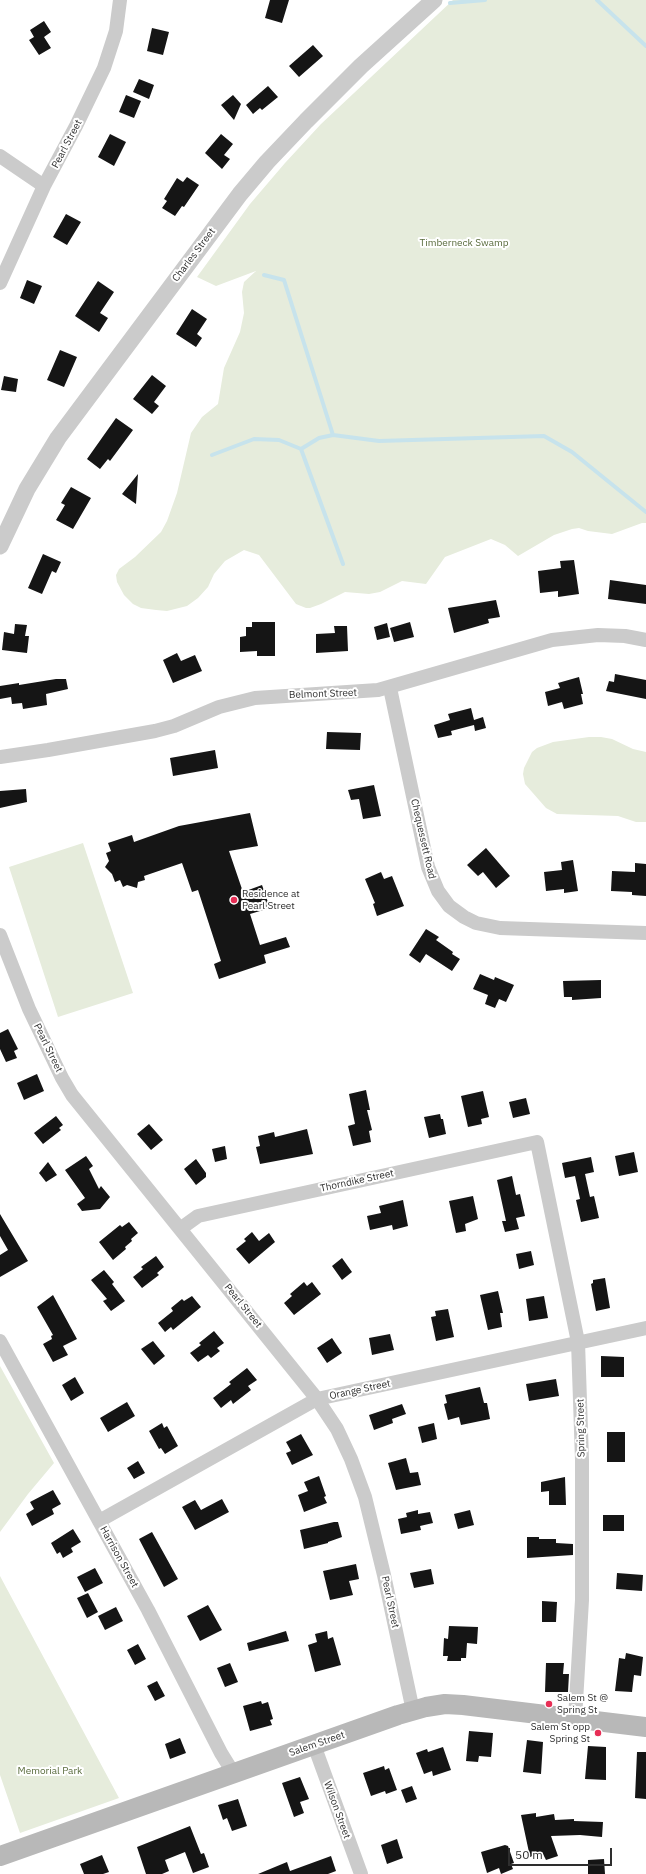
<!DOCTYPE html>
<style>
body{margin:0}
#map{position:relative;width:646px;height:1874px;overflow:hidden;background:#fff;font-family:"IBM Plex Sans",sans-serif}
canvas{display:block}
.scale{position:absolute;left:508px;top:1848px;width:104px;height:18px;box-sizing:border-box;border:2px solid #2e2e2e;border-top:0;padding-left:5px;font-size:12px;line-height:14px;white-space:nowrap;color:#2e2e2e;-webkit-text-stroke:3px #fff;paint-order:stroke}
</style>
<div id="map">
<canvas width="646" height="1874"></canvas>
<div class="scale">50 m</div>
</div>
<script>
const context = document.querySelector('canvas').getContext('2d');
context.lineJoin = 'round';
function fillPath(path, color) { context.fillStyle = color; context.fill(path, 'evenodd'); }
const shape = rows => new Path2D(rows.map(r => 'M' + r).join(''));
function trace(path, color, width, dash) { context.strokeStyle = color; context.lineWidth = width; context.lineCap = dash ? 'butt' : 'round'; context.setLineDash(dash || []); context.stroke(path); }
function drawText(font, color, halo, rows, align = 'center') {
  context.font = font + ' "IBM Plex Sans",sans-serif'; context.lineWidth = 4; context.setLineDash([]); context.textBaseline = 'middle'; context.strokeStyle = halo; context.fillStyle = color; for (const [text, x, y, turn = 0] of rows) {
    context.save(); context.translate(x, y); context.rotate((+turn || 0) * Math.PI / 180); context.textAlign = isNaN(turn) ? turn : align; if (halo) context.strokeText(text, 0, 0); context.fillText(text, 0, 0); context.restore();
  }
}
fillPath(shape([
 [453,0,646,0,646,523,642,523,612,534,588,531,579,528,572,529,554,535,518,556,505,545,491,539,445,557,426,584,402,581,380,592,369,594,345,592,321,604,310,608,306,608,296,604,259,555,244,550,225,561,214,574,208,587,198,598,187,606,167,611,156,610,141,608,133,604,124,595,117,582,116,575,119,569,135,557,161,532,167,521,177,493,191,433,202,417,218,404,224,368,240,332,244,313,242,292,244,282,256,271,216,286,197,277,250,204,285,163,321,124],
 [589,737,601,737,612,739,633,749,646,752,646,822,636,822,618,816,557,814,546,808,525,784,523,774,524,768,532,752,537,748,553,742],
 [83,843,133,993,58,1017,9,867],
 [0,1366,54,1463,28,1494,0,1532],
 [0,1576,119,1798,20,1833,0,1775]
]), '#e6ecdc');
trace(shape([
 [597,0,646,46],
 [450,3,485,0],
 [264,275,284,280,333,435,379,441,544,436,572,452,646,512],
 [333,435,319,438,301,449,343,564],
 [212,455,254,439,279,440,301,449]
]), '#c7e3ec', 4);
fillPath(shape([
 [270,0,289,0,282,23,265,18],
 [44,21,51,32,44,37,51,48,39,55,29,40,34,37,30,30],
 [152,28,169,32,163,55,147,51],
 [313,45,323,56,299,77,289,66],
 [139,79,154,85,149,99,133,92],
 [268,86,278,97,262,110,260,108,253,114,246,105],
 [126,95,141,101,134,118,119,112],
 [233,95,241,104,234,120,221,105],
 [110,134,126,142,114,166,98,157],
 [221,134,233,144,224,155,230,159,222,169,205,153],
 [187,177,199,185,184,207,182,206,175,216,162,208,167,201,164,199,177,178,183,182],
 [66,214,81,222,67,245,53,237],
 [27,280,42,286,34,304,20,298],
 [98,281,114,292,100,313,108,318,99,332,75,316],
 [192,309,207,319,197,334,202,338,196,347,176,334],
 [60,350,77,357,64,387,47,380],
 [152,375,166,386,154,402,159,406,152,414,133,399],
 [4,376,18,379,16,392,1,390],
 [116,418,133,430,110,461,108,459,100,469,87,459],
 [138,474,136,504,122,494],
 [71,487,91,498,73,529,56,520,65,505,61,503],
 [43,554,61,562,56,573,52,571,42,594,28,588],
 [574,560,579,594,558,597,558,591,540,593,538,571,561,568,560,561],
 [610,580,646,585,646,604,608,599],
 [496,600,500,617,488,619,489,623,454,633,448,608],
 [252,622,275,622,275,656,257,656,257,651,240,652,240,637,246,636,246,627,252,627],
 [410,622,414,637,394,642,390,628],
 [387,623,390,637,377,640,374,627],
 [15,624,27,625,25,636,29,636,27,653,2,650,4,632,14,634],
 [334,626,347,626,348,651,316,653,316,634,335,633],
 [177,653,181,661,195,655,202,671,173,683,163,660],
 [615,674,646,680,646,699,606,691,609,681,614,682],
 [579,677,583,694,581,694,583,704,564,709,562,702,548,706,545,692,560,688,558,683],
 [56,679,66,679,68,689,46,694,47,705,23,709,22,703,12,704,11,697,0,699,0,686,19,683,19,685],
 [471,708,474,720,483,717,486,728,475,731,474,725,451,731,452,735,438,738,434,725,450,720,448,714],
 [327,732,361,733,360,750,326,749],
 [215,750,218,768,173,776,170,758],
 [374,785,381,816,363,819,359,799,351,800,348,790],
 [26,789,27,802,0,808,0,791],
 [250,813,258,846,229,851,243,892,262,885,270,908,250,914,260,945,286,937,290,947,264,955,266,963,219,979,214,964,221,961,198,890,192,892,182,863,144,876,145,880,138,882,137,888,127,885,123,887,120,880,115,882,112,874,105,867,109,861,106,853,111,851,108,843,132,835,134,842,179,826],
 [486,848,510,876,496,888,483,872,478,876,467,865],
 [573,860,578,891,564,893,564,889,546,891,544,872,562,870,561,862],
 [635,863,646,864,646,896,632,895,632,892,611,891,612,871,635,872],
 [381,872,384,879,392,876,404,906,377,916,373,904,375,903,365,879],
 [426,929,439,937,436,940,453,952,452,954,460,959,452,971,426,954,420,963,409,955],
 [480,974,494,980,495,977,514,985,506,1002,499,999,495,1008,485,1004,488,995,473,989],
 [601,980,601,998,572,1000,572,997,564,997,563,981],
 [8,1029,18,1049,14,1051,17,1058,6,1062,0,1049,0,1033],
 [37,1074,44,1091,24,1100,17,1083],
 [366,1090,370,1110,367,1110,372,1130,369,1131,371,1142,353,1146,348,1126,355,1124,349,1094],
 [483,1091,489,1117,481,1119,482,1124,468,1127,461,1096],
 [526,1098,530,1114,513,1118,509,1102],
 [440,1114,441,1119,443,1119,446,1134,429,1138,424,1117],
 [56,1116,63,1125,59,1128,61,1130,43,1144,34,1133],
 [149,1124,163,1140,151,1150,137,1134],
 [307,1129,313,1154,260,1164,256,1147,260,1146,258,1136,274,1132,275,1137],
 [225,1146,227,1159,215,1162,212,1149],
 [634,1152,638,1172,619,1176,615,1156],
 [86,1156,93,1166,89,1169,99,1189,101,1186,110,1197,100,1209,82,1211,77,1204,85,1198,65,1170],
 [591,1157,594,1172,585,1174,590,1197,594,1196,599,1218,581,1222,576,1200,580,1199,575,1176,565,1178,562,1163],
 [196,1159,206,1173,206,1177,196,1185,184,1169],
 [48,1162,57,1175,46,1182,39,1173],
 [512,1176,516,1195,520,1194,525,1216,516,1218,519,1229,505,1232,502,1221,506,1221,497,1180],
 [473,1196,478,1219,465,1224,466,1231,456,1233,449,1201],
 [403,1200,408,1226,393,1230,392,1225,370,1230,367,1216,381,1213,379,1206],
 [0,1214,28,1261,0,1277,0,1255,8,1250,0,1236],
 [129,1222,138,1233,131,1239,132,1241,125,1247,126,1249,113,1260,99,1242,120,1225,122,1227],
 [252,1232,259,1241,269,1233,275,1242,249,1264,236,1249,246,1241,244,1239],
 [531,1251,534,1265,519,1269,516,1254],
 [156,1256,164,1267,157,1273,159,1275,142,1288,133,1277,143,1269,141,1267],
 [342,1258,352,1272,342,1280,332,1266],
 [104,1270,114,1282,112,1284,125,1301,111,1311,103,1301,107,1299,91,1280],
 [605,1278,610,1308,596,1311,591,1284,593,1283,593,1280],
 [304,1282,307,1286,312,1282,321,1294,294,1315,284,1303,292,1296,290,1294],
 [498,1291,503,1313,500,1313,502,1327,488,1330,480,1295],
 [53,1295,77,1339,63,1346,68,1355,53,1362,43,1344,52,1339,51,1336,53,1335,37,1307],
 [192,1296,201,1307,173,1330,171,1327,165,1332,158,1323,173,1311,171,1308,182,1299,184,1301],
 [544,1296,548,1318,529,1321,526,1299],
 [448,1309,454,1337,436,1341,431,1317,436,1316,435,1311],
 [214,1331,224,1343,217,1348,220,1351,211,1358,208,1355,198,1362,190,1353,201,1345,199,1343],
 [390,1334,394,1350,372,1355,369,1338],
 [332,1338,342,1353,327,1363,317,1348],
 [153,1341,165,1356,154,1365,141,1349],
 [601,1356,624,1357,624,1377,601,1377],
 [247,1368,257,1380,248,1386,251,1390,233,1404,231,1400,221,1408,213,1398,231,1384,229,1382],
 [75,1377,84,1393,71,1401,62,1385],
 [556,1379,559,1396,529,1401,526,1384],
 [480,1387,484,1403,487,1403,490,1419,461,1425,459,1417,448,1420,444,1404,447,1403,445,1395],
 [127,1402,135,1416,108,1432,100,1418],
 [402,1404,406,1414,392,1419,393,1423,374,1430,369,1415],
 [162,1423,164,1428,167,1426,178,1446,165,1454,161,1448,159,1449,149,1431],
 [434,1423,437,1439,422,1443,418,1427],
 [607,1432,625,1432,625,1462,607,1462],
 [301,1434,313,1455,292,1465,286,1453,291,1451,286,1442],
 [406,1458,410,1473,418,1472,421,1485,396,1490,388,1463],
 [138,1461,145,1473,134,1479,127,1468],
 [319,1476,326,1496,324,1497,327,1503,304,1512,298,1495,308,1491,304,1482],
 [565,1477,566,1505,549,1505,549,1491,541,1492,541,1482],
 [53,1490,61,1504,52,1509,54,1514,32,1526,26,1514,34,1509,30,1502],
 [222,1499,229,1512,195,1530,182,1507,195,1500,201,1510],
 [418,1510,418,1514,430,1512,433,1523,420,1526,421,1530,401,1534,398,1519,407,1517,406,1513],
 [470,1510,474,1525,458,1529,454,1514],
 [603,1515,624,1515,624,1531,603,1531],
 [334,1522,338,1522,342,1537,328,1542,328,1543,304,1549,300,1530],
 [73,1529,81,1542,71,1548,73,1552,63,1558,60,1552,57,1554,51,1543],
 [152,1532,178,1579,164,1587,139,1539],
 [527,1537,539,1537,539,1539,556,1539,556,1543,573,1544,573,1555,527,1558],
 [356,1564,359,1579,349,1581,353,1595,330,1600,323,1571],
 [95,1568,103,1583,85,1592,77,1577],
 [431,1569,434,1584,414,1588,410,1573],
 [617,1573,643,1575,642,1591,616,1589],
 [88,1593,98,1612,87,1618,77,1598],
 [542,1601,557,1602,556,1622,542,1622],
 [208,1605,222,1630,200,1641,187,1616],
 [116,1607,123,1621,105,1630,98,1616],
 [449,1626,478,1627,477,1644,467,1643,466,1658,461,1658,461,1661,447,1661,448,1656,443,1656,444,1638,448,1639],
 [286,1631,289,1641,249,1651,247,1643],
 [327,1631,328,1639,333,1637,341,1665,315,1672,308,1645,317,1642,315,1634],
 [138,1644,146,1659,135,1665,127,1650],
 [626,1653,643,1657,641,1676,634,1675,632,1692,615,1691,619,1658,625,1659],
 [230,1663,238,1682,225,1687,217,1668],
 [546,1663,564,1663,563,1674,569,1674,568,1692,545,1692],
 [157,1681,165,1696,155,1701,147,1686],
 [261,1701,262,1704,268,1702,273,1719,270,1720,272,1725,250,1731,243,1706],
 [469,1731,493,1733,491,1757,479,1756,478,1762,466,1761],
 [180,1738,186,1753,170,1759,165,1744],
 [527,1740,543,1742,541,1774,523,1772],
 [588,1746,606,1747,606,1780,585,1779],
 [443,1747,451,1770,433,1776,432,1771,424,1774,416,1753,427,1749,428,1752],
 [637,1752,646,1752,646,1799,635,1798],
 [384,1766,385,1770,389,1768,397,1790,386,1794,385,1791,371,1796,363,1773],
 [300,1777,309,1799,300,1802,304,1813,294,1817,282,1783],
 [412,1786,417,1799,406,1803,401,1790],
 [238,1799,247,1826,232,1831,227,1818,223,1820,218,1805],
 [536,1813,536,1817,554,1814,555,1820,574,1819,574,1821,603,1822,602,1837,580,1835,551,1836,558,1856,546,1860,542,1852,530,1857,521,1815],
 [190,1826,201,1854,204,1853,209,1867,193,1873,185,1852,165,1860,169,1871,162,1874,146,1874,137,1847],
 [397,1839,403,1858,387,1864,381,1845],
 [505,1845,508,1846,514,1863,511,1864,513,1869,501,1874,499,1868,487,1873,481,1852],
 [102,1855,109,1872,103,1874,84,1874,80,1864],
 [331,1856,336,1871,328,1874,258,1874,287,1862,290,1871],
 [604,1859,605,1874,588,1874,588,1860]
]), '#151515');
trace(shape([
 [0,156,44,186],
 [0,283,44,186,76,126,104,68,116,31,120,0],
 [390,688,428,867,438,891,449,906,464,917,476,923,500,928,646,933],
 [0,757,48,750,155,731,174,726,219,707,255,698,378,690,552,640,598,635,625,636,646,640],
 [0,935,29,1009,62,1078,72,1095,317,1399,337,1429,351,1459,365,1497,384,1575,413,1711],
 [180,1229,198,1216,537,1142,578,1342,582,1460,582,1600,575,1719],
 [0,1341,148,1610,221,1753,234,1774],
 [99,1521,317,1399,646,1328],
 [314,1745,361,1874]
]), '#cbcbcb', 14);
trace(shape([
 [0,546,27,489,58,438,240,194,267,162,306,121,361,66,434,0]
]), '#cbcbcb', 17);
trace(shape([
 [0,1856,398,1715,426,1707,445,1704,463,1705,646,1727]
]), '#b8b8b8', 20);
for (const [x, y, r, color] of [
 [234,900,4,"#e72e55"],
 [549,1704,4,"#e72e55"],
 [598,1733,4,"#e72e55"]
]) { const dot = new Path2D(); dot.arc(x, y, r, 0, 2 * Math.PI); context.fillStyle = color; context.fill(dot); trace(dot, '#fff', 1.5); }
drawText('10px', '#2e2e2e', '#fff', [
 ["Pearl Street",67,144,-62],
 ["Charles Street",194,255,-53],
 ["Belmont Street",323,694,-2],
 ["Chequessett Road",423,839,77],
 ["Pearl Street",48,1048,64],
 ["Thorndike Street",357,1181,-12],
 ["Pearl Street",243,1306,51],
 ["Orange Street",360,1390,-12],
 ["Spring Street",581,1428,-91],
 ["Harrison Street",119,1557,61],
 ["Pearl Street",390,1602,78],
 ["Salem Street",317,1744,-19],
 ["Wilson Street",337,1810,70]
]);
drawText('10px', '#586a3b', '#fff', [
 ["Timberneck Swamp",464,243],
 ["Memorial Park",50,1771]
]);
drawText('10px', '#2e2e2e', '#fff', [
 ["Residence at",242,894],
 ["Pearl Street",242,906],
 ["Salem St @",557,1698],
 ["Spring St",557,1710],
 ["Salem St opp",590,1727,"right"],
 ["Spring St",590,1739,"right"]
], 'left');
</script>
